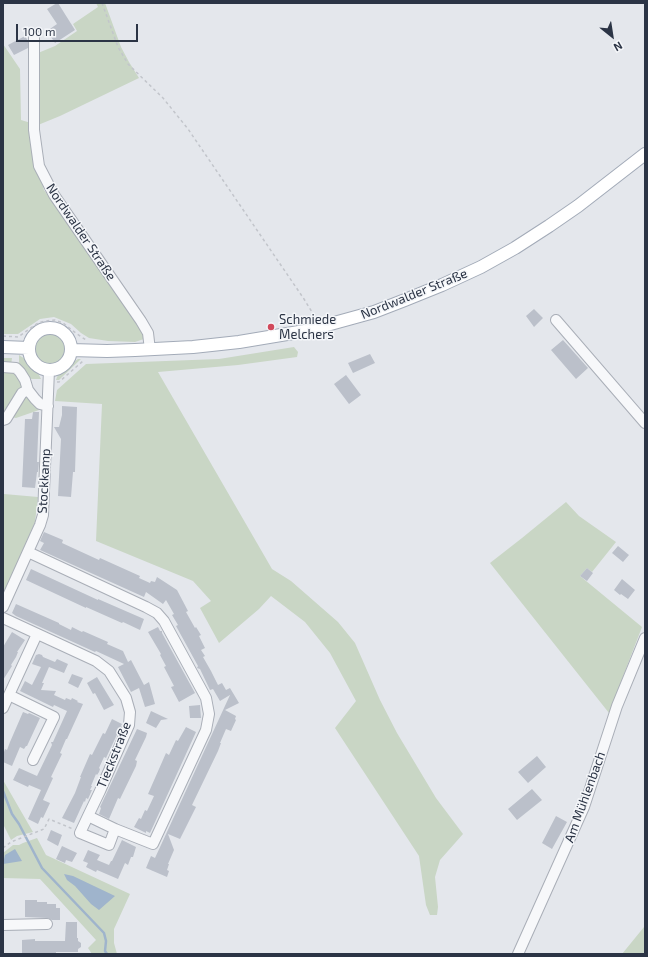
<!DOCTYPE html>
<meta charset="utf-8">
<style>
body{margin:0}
#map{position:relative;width:648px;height:957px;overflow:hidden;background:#e4e7ec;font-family:"Exo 2",sans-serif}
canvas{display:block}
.frame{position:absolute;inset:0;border:4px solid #2b3445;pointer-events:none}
.north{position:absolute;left:592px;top:16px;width:40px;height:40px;-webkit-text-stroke:3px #f4f6f9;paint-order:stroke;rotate:150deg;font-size:11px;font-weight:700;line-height:16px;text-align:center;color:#2b3445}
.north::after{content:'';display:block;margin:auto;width:14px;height:18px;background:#2b3445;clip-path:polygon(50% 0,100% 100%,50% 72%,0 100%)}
.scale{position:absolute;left:16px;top:24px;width:122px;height:18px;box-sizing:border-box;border:2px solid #2b3445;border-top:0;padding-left:5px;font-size:12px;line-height:14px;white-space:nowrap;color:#2b3445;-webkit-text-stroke:3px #f4f6f9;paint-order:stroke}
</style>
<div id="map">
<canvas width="648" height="957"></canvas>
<div class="frame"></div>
<div class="north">N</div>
<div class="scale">100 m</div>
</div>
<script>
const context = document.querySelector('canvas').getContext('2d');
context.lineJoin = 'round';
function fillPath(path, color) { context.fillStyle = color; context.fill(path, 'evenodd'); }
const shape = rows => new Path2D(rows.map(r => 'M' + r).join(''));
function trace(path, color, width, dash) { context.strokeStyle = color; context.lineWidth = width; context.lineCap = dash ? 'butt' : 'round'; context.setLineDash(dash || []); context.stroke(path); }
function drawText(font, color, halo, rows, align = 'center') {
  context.font = font + ' "Exo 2",sans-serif'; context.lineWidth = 3; context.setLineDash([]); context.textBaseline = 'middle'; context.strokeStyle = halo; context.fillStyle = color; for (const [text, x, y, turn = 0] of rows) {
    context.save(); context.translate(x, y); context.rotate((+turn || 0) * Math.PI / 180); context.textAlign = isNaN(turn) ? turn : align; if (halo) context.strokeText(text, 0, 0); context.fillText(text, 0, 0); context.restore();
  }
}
fillPath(shape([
 [96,3,105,3,121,47,129,62,139,78,60,116,38,125,38,53,55,46,77,31,73,24,98,7],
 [3,44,20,69,21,120,31,123,36,165,44,190,142,327,144,339,135,342,108,341,89,338,81,333,71,324,54,317,40,319,18,334,3,334],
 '34 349a16 16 0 1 1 32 0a16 16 0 1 1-32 0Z',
 [294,347,298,352,297,357,238,365,158,372,272,569,291,581,338,622,355,643,380,700,397,733,436,798,463,834,440,860,435,877,438,907,437,915,430,915,426,905,419,856,335,728,356,701,330,653,305,622,271,596,259,609,219,643,200,608,211,601,193,581,96,541,102,404,55,401,57,390,86,364,219,359],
 [19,355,28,361,36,369,41,379,32,379,24,377,19,366],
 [3,358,12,358,11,365,14,374,22,380,25,387,3,416],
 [78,359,81,359,62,377,59,380,56,380,57,377,60,372],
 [26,393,42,409,16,418,10,417],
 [3,492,4,494,38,497,35,522,3,595],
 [566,502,579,516,616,542,592,572,587,568,580,576,642,627,609,713,490,563,522,538],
 [3,780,33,832,17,836,11,840,3,824],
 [37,838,46,855,130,894,114,929,114,943,117,954,92,954,88,948,96,940,40,879,3,878,3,853,13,845,19,845,23,843],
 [645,926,645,954,622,954,644,927]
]), '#c9d6c5');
fillPath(shape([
 [15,849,22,861,3,864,5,855],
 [64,874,73,876,115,896,99,910,91,904,75,886,67,880]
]), '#9fb4cc');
trace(shape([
 [3,791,12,814,19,824,42,868,104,933,106,941,105,951,107,954]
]), '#9fb4cc', 2.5);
fillPath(shape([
 [57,3,58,3,75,30,55,43,47,31,57,24,47,9],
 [25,36,28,41,28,48,14,55,8,45],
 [534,309,543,318,534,327,526,316],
 [563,340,588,368,576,379,551,350],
 [370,354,375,363,353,373,348,363],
 [346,375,361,395,349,404,334,384],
 [62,406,77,407,75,472,73,472,71,497,58,496,61,439,54,427,59,427,62,415],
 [33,412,39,412,37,462,39,462,38,472,37,472,35,488,22,487,25,419,32,419],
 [44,532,63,540,62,543,99,560,100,558,140,576,139,578,150,583,151,581,155,582,157,577,177,590,188,611,186,612,195,628,196,627,201,635,199,636,205,648,201,650,205,656,203,657,211,671,218,685,222,683,226,690,230,688,239,703,225,710,236,716,235,719,236,720,231,731,226,729,220,743,221,743,218,751,192,805,196,807,180,839,168,834,174,850,168,864,169,864,167,870,169,871,167,877,146,868,151,856,155,858,230,695,220,701,213,689,210,690,200,669,197,668,198,666,176,626,178,625,172,615,174,614,166,600,163,604,146,592,144,597,40,550,44,543,40,541],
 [618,546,629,555,623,562,612,553],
 [587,568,593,573,587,581,580,576],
 [31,569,98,600,98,599,144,619,140,630,123,622,122,623,86,607,86,608,26,580],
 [622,579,635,590,628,599,621,594,620,595,614,590],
 [16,604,59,623,59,624,71,630,72,627,82,632,83,631,108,642,107,644,123,651,128,662,131,660,144,685,149,682,155,704,145,707,139,688,131,692,118,667,124,664,96,651,95,652,16,616,12,613],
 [158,627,160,631,162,631,162,633,195,693,179,702,171,687,174,686,164,667,166,666,160,655,161,654,148,632],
 [12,632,25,640,17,652,18,652,16,657,11,665,12,666,3,680,3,647],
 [39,654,42,655,43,657,55,662,57,659,68,664,64,673,49,667,42,683,44,683,41,690,56,691,54,695,65,700,66,698,71,700,72,698,78,701,77,702,83,704,67,739,66,739,60,753,62,754,51,777,53,778,43,800,50,803,43,818,41,817,38,824,28,819,41,790,29,785,28,787,13,780,19,768,37,776,52,745,51,742,53,742,67,711,54,705,53,707,20,691,25,681,32,685,41,667,32,664,36,655],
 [72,674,83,678,78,688,68,683],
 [97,677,114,705,104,710,95,693,93,694,87,683],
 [200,705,201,718,190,718,189,706],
 [151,711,168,719,161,720,156,728,146,723],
 [23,712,28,714,29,713,40,718,27,746,26,746,24,749,20,747,12,766,3,762,3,755,5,749,7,750,10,742],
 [112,719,122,724,106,758,104,757,99,768,100,769,99,772,97,775,96,774,91,786,92,786,90,790,92,790,88,799,86,798,85,802,84,801,74,823,62,818,75,793,81,777,80,777,90,754,92,755,103,733,105,734],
 [186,727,196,732,150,833,146,831,146,833,134,827,139,818,141,819,145,810,147,811,154,796,148,794,166,753,169,755,176,740,178,741],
 [137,729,147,733,146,737,135,760,137,761,136,766,120,799,118,798,109,819,99,814,101,808,100,807],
 [537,756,546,767,528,783,518,772],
 [532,789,542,800,517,820,508,809],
 [556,816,567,822,552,849,542,843],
 [51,830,62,835,58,846,47,840],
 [122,840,136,847,133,857,131,857,128,865,125,863,118,879,97,870,96,872,86,867,88,863,83,861,88,850,100,855,97,860,109,865,111,861,112,861],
 [62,846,77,853,72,862,66,860,65,863,56,859],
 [25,900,37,900,37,902,47,902,47,904,56,904,56,908,60,908,60,920,52,920,47,918,25,917],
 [66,922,77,922,77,938,78,938,78,941,81,943,81,947,78,949,78,952,56,952,56,954,22,954,22,940,35,939,35,941,65,941]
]), '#bbc0ca');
const minor = shape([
 [34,34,34,130,39,166,54,195,141,321,148,333,150,350],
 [556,320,645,423],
 [3,367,16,368,20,372,25,380,28,390,35,399,40,404,48,406],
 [3,420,6,419,22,393,28,390],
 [28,552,146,607,157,613,164,621,206,698,209,714,206,730,153,844,115,829],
 [3,607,35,536,40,525,43,515,49,370],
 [3,618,96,661,109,671,126,698,130,712,129,725,100,791,88,816,80,833,109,845,115,829,88,816],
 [9,695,54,717,33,760],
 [3,708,37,634],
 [3,925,47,924],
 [518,954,584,807,617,706,645,638]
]);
const major = shape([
 '29 349a21 21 0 1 1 42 0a21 21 0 1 1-42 0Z',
 [3,347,29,348],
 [71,350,107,351,135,350,193,347,239,342,305,331,374,312,405,300,442,285,481,267,515,248,549,226,578,206,645,154]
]);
trace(minor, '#a9aeb7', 12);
trace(major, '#a3abb8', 14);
trace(shape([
 [102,3,118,47,128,64,163,98,188,129,304,299,315,317],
 [3,336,18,337,38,323,45,321,55,320,63,323,77,334,86,340],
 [57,382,59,382,83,361],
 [3,848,11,842,44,829,49,819,73,829]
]), '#c2c5cb', 1.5, [3, 3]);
trace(minor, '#f7f8fa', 10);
trace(major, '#fff', 12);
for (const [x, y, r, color] of [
 [271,327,4,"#d1495b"]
]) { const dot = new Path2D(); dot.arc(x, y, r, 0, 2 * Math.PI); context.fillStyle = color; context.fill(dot); trace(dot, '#f4f6f9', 1.5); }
drawText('13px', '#2b3445', '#f4f6f9', [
 ["Nordwalder Straße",81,232,56],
 ["Nordwalder Straße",414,294,-22],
 ["Stockkamp",44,481,-87],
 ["Tieckstraße",114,755,-68],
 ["Am Mühlenbach",585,797,-70]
]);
drawText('13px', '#2b3445', '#f4f6f9', [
 ["Schmiede",279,320],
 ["Melchers",279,335]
], 'left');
</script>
